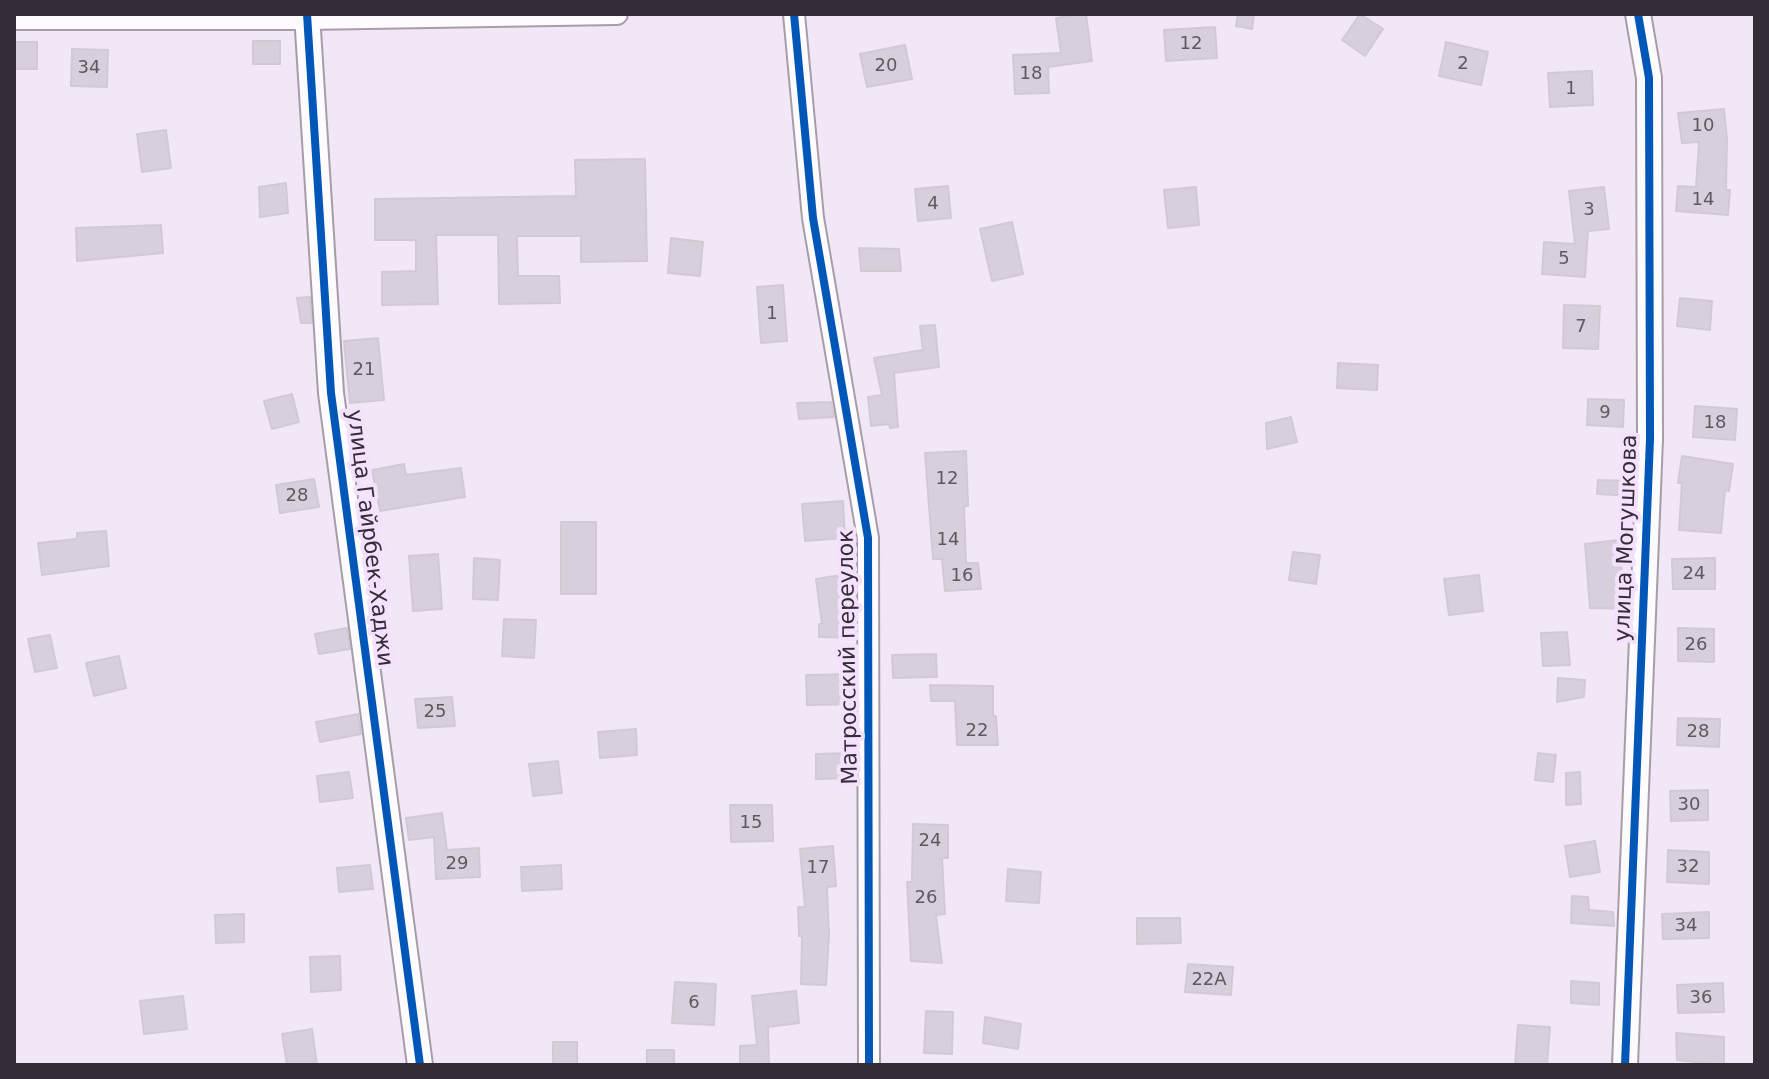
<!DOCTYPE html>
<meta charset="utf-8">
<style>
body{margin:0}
#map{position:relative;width:1769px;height:1079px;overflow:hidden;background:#f2e7f7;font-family:"DejaVu Sans",sans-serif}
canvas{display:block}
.frame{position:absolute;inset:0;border:16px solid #342d37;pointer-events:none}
</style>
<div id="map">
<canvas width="1769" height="1079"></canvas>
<div class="frame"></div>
</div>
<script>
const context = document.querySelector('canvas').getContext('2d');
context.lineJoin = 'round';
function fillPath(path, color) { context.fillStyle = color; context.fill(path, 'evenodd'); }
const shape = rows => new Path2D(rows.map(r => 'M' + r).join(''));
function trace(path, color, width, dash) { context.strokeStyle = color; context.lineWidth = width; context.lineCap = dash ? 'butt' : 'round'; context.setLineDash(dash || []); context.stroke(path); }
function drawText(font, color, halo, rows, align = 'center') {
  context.font = font + ' "DejaVu Sans",sans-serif'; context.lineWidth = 8; context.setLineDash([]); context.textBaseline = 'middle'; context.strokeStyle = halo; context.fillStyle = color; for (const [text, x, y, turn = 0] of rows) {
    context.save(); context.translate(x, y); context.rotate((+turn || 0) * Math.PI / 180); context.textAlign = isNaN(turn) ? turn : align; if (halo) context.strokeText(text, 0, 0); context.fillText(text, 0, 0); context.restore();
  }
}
const building = shape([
 [1086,14,1092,61,1048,67,1049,93,1015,94,1013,55,1061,53,1056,18,1086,14],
 [1238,14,1254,14,1252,29,1236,26,1238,14],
 [1360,14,1383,29,1365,56,1342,40,1360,14],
 [1215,27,1217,58,1166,61,1164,30,1215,27],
 [253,41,280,41,280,64,253,64,253,41],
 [14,42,37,42,37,69,14,69,14,42],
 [1446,42,1488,52,1481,85,1439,76,1446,42],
 [905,45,912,79,867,87,860,54,905,45],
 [72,49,108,50,107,87,71,86,72,49],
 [1592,71,1593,105,1550,107,1548,73,1592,71],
 [1724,109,1727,139,1726,190,1730,190,1728,215,1676,211,1678,186,1696,187,1699,142,1682,143,1678,113,1724,109],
 [166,130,171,168,142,172,137,134,166,130],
 [645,159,647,261,581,262,581,236,517,236,518,276,559,276,560,303,499,304,498,235,436,235,438,304,382,305,382,272,416,271,416,240,375,240,375,199,576,196,575,160,645,159],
 [286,183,288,213,260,217,259,187,286,183],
 [948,186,951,218,918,221,915,189,948,186],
 [1196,187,1199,225,1168,228,1164,190,1196,187],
 [1604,187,1609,229,1588,231,1585,277,1542,274,1544,242,1575,244,1569,191,1604,187],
 [1012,222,1023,274,992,281,980,229,1012,222],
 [161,225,163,253,77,261,76,228,161,225],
 [671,238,703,242,700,276,668,273,671,238],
 [859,248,899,249,901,271,861,271,859,248],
 [783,285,787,341,761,343,757,287,783,285],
 [310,297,312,323,301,323,297,298,310,297],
 [1680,298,1712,301,1710,330,1677,326,1680,298],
 [1564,305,1600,306,1598,349,1563,348,1564,305],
 [935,325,939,367,894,373,898,427,890,428,889,424,871,426,868,397,882,395,874,358,923,350,920,326,935,325],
 [378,338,384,400,350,403,344,341,378,338],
 [1338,363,1378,365,1377,390,1337,388,1338,363],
 [292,394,299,422,272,429,264,401,292,394],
 [1588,399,1624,400,1623,427,1587,425,1588,399],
 [831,402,834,417,799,419,797,403,831,402],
 [1695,406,1737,409,1735,440,1693,437,1695,406],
 [1291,417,1297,442,1267,449,1266,423,1291,417],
 [966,451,968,506,964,506,966,563,978,563,981,589,945,591,942,559,933,559,925,453,966,451],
 [1682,456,1733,464,1729,491,1725,490,1721,533,1679,530,1682,483,1678,483,1682,456],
 [404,464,406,475,461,468,465,497,380,511,372,470,404,464],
 [314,479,319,507,280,513,276,485,314,479],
 [1598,480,1633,481,1633,496,1597,494,1598,480],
 [843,501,845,538,805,541,802,504,843,501],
 [561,522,596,522,596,594,561,594,561,522],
 [106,531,109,566,42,575,38,543,77,539,77,533,106,531],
 [1618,540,1624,590,1629,590,1628,609,1590,608,1585,544,1618,540],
 [1293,552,1320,555,1316,584,1289,580,1293,552],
 [438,554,442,609,413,611,409,556,438,554],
 [474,558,500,560,498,600,473,599,474,558],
 [1715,558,1715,589,1673,589,1672,559,1715,558],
 [852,573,855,638,819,637,819,624,822,624,816,579,852,573],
 [1479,575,1483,611,1449,615,1444,579,1479,575],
 [504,619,536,620,534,658,502,656,504,619],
 [347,628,350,649,319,654,315,634,347,628],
 [1678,628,1714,629,1714,662,1678,661,1678,628],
 [1567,632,1570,665,1543,666,1541,633,1567,632],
 [50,635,57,668,35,672,28,639,50,635],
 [936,654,937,677,893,678,892,655,936,654],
 [119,656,126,688,94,696,86,663,119,656],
 [855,674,855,704,807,705,806,675,855,674],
 [1558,678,1585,680,1584,697,1557,702,1558,678],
 [930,685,993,686,993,716,996,716,998,745,957,745,955,701,931,701,930,685],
 [452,697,455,726,418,728,415,699,452,697],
 [358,714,361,734,320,742,316,722,358,714],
 [1678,718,1720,719,1719,747,1677,745,1678,718],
 [636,729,637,755,600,758,598,732,636,729],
 [855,753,855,778,816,779,816,754,855,753],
 [1538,753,1556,755,1553,782,1535,780,1538,753],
 [558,761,562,793,533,796,529,764,558,761],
 [349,772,353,798,320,802,317,776,349,772],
 [1580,772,1581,804,1566,805,1566,773,1580,772],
 [1708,790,1708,820,1671,821,1670,791,1708,790],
 [730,805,772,805,773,841,731,842,730,805],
 [442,813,447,850,479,848,480,877,436,879,434,837,409,840,406,818,442,813],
 [913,824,948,825,948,858,942,858,945,914,936,915,942,963,911,961,907,882,912,882,913,824],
 [1595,841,1600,872,1570,877,1565,846,1595,841],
 [833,846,836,886,827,887,829,935,826,985,801,984,802,936,799,936,798,907,805,907,800,849,833,846],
 [1668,850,1709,852,1709,884,1667,882,1668,850],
 [370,865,373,889,339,892,337,868,370,865],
 [561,865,562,889,522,891,521,867,561,865],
 [1008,869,1041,872,1039,903,1006,901,1008,869],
 [1572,896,1588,897,1589,910,1613,912,1614,926,1571,923,1572,896],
 [1709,912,1709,938,1663,939,1662,914,1709,912],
 [244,914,244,942,216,943,215,915,244,914],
 [1137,918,1180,918,1181,943,1137,944,1137,918],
 [340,956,341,990,311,992,310,957,340,956],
 [1188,964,1233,967,1231,995,1185,992,1188,964],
 [1571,981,1599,983,1599,1005,1571,1003,1571,981],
 [675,982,716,984,714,1025,672,1023,675,982],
 [1723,983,1724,1012,1678,1013,1677,985,1723,983],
 [796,991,799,1023,768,1027,769,1065,740,1065,740,1046,757,1045,752,996,796,991],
 [183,996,187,1029,144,1034,140,1001,183,996],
 [926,1011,953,1012,952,1054,924,1053,926,1011],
 [985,1017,1021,1024,1018,1049,983,1043,985,1017],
 [1518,1025,1550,1027,1547,1065,1515,1065,1518,1025],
 [312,1029,317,1065,287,1065,282,1034,312,1029],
 [1676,1033,1724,1037,1724,1065,1677,1060,1676,1033],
 [553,1042,577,1042,577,1065,553,1065,553,1042],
 [647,1050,674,1050,674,1065,647,1065,647,1050]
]);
fillPath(building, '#d8cfdc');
trace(building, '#d2c9d5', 2);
const minor = shape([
 [794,14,813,218,868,538,869,1065],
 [14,19,307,19,617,14]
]);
const tertiary = shape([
 [307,14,331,393,420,1065],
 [1625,1065,1650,439,1649,78,1638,14]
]);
trace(minor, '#a69da9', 24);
trace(tertiary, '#a69da9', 28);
trace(minor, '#fdfbfe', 20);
trace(tertiary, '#fdfbfe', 24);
trace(shape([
 [307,14,331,393,420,1065],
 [794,14,813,218,868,538,869,1065],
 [1625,1065,1650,439,1649,78,1638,14]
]), '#0057b8', 8);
drawText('18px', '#5f5762', null, [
 ["12",1191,44],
 ["2",1463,64],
 ["20",886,66],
 ["34",89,68],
 ["18",1031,74],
 ["1",1571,89],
 ["10",1703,126],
 ["14",1703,200],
 ["4",933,204],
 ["3",1589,210],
 ["5",1564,259],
 ["1",772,314],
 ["7",1581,327],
 ["21",364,370],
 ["9",1605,413],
 ["18",1715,423],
 ["12",947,479],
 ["28",297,496],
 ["14",948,540],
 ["24",1694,574],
 ["16",962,576],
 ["26",1696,645],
 ["25",435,712],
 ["22",977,731],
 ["28",1698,732],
 ["30",1689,805],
 ["15",751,823],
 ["24",930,841],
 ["29",457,864],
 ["32",1688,867],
 ["17",818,868],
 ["26",926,898],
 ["34",1686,926],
 ["22А",1209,980],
 ["36",1701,998],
 ["6",694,1003]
]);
drawText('22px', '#342d37', '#f4e1fd', [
 ["улица Гайрбек-Хаджи",369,538,83],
 ["улица Могушкова",1627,538,-88],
 ["Матросский переулок",849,657,-91]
]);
</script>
